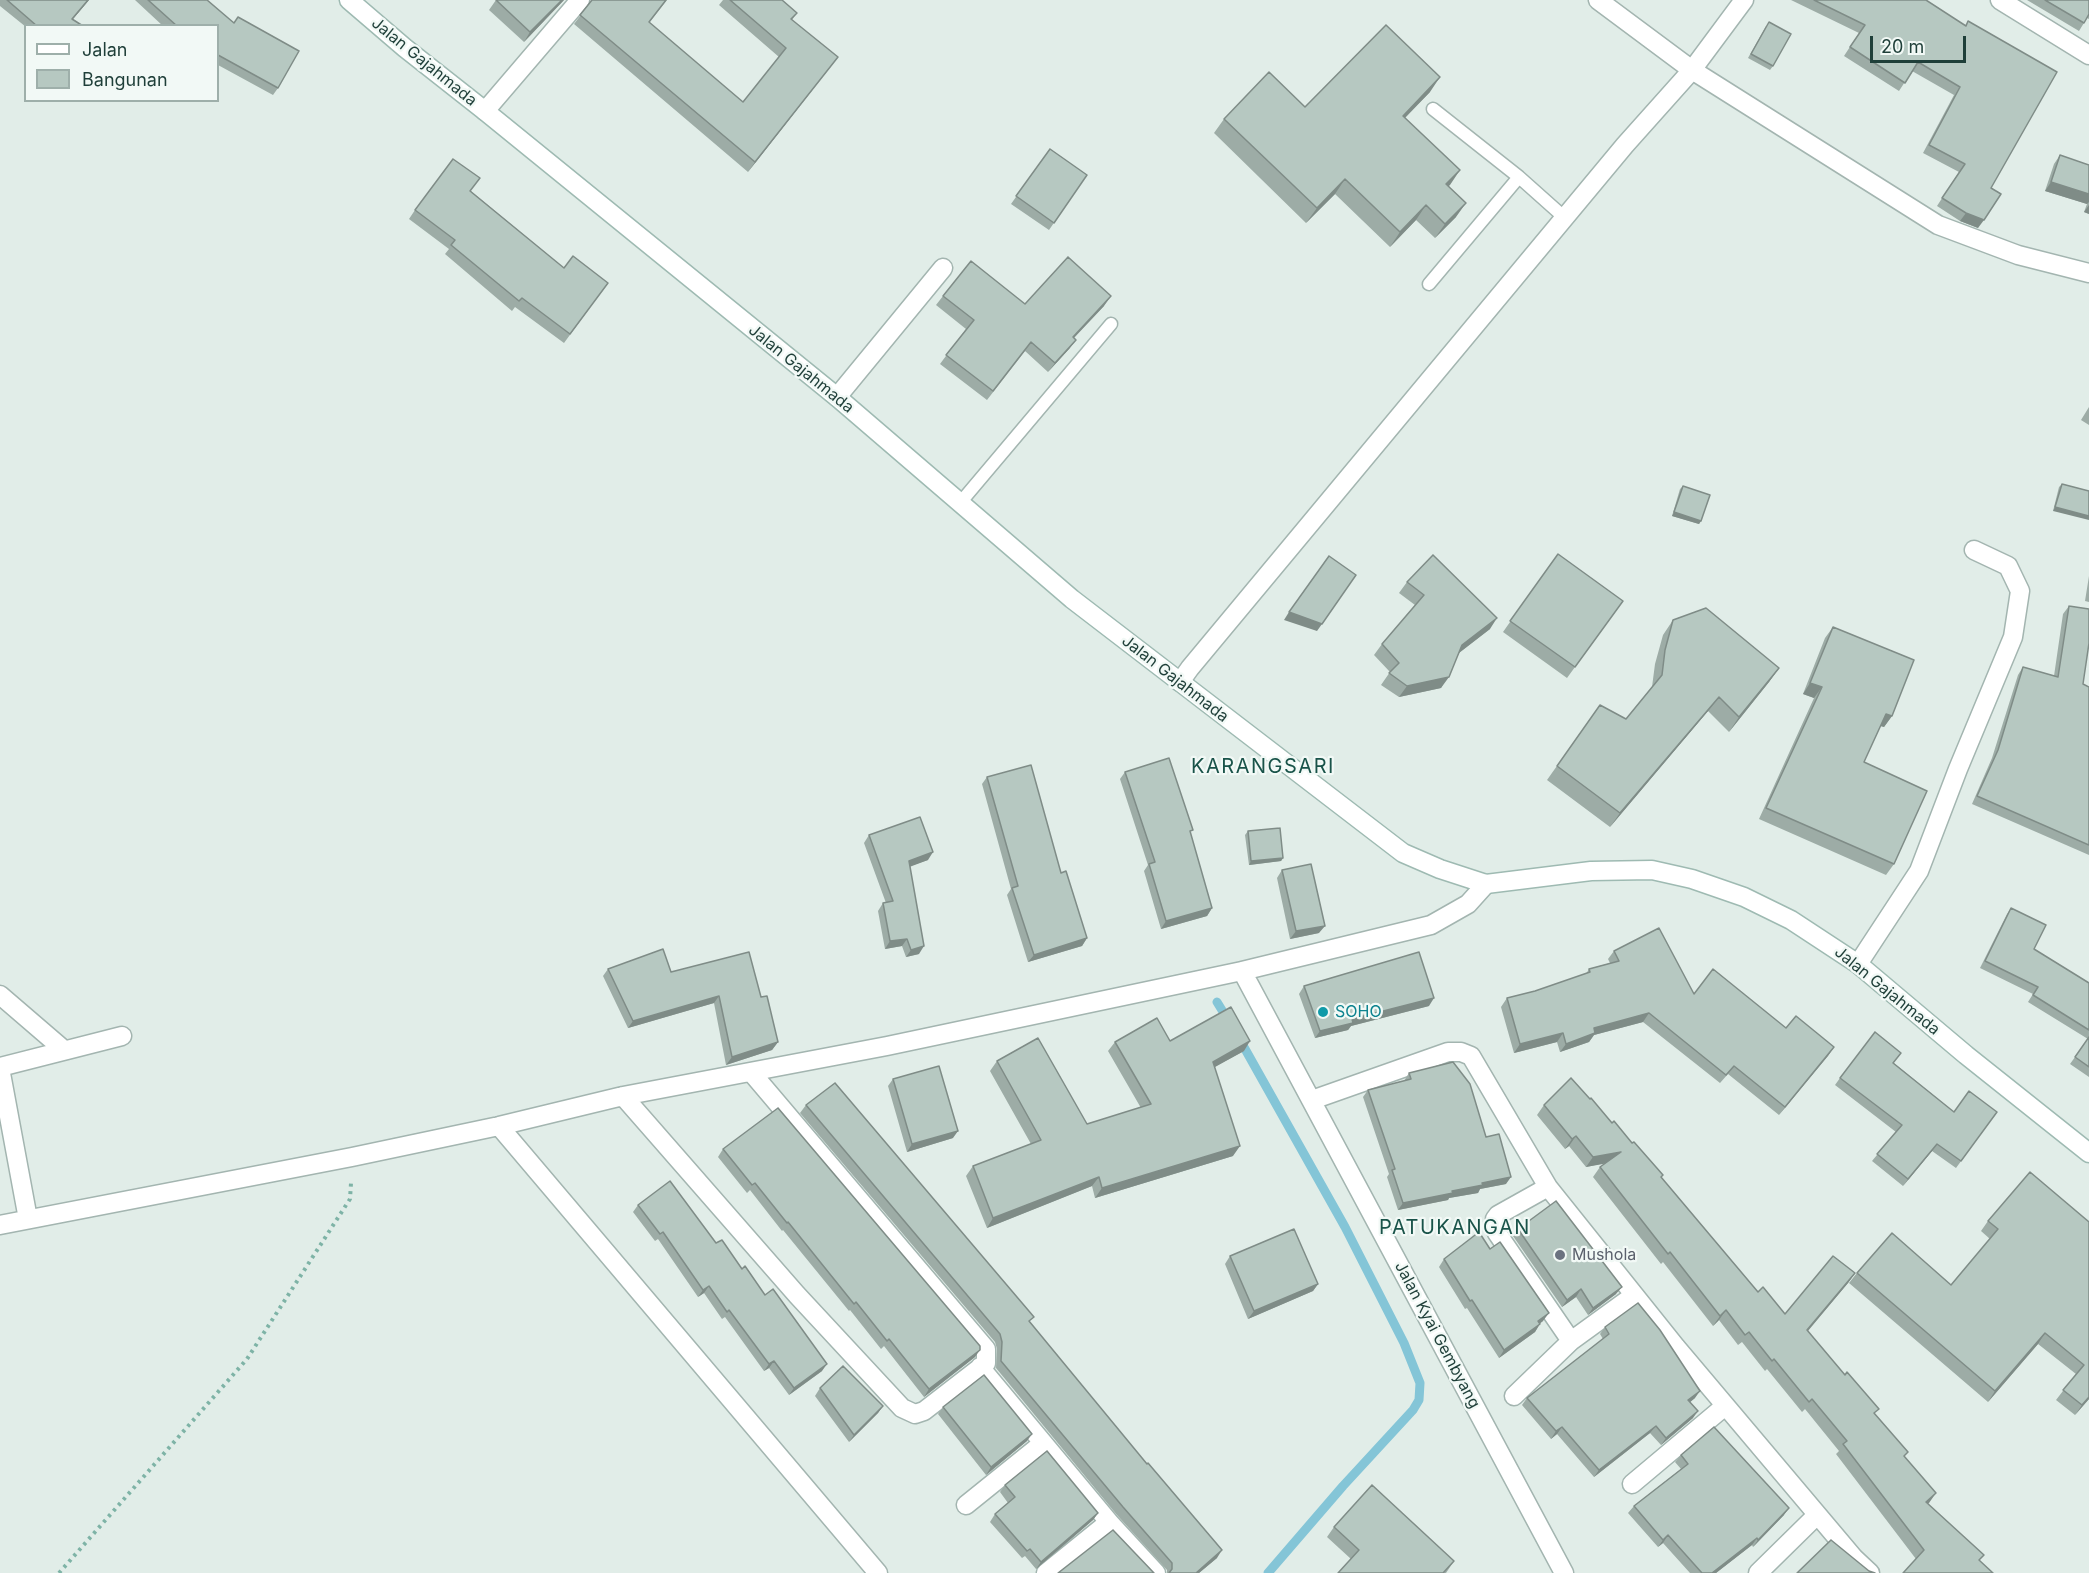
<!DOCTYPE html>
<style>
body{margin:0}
#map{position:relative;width:2089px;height:1573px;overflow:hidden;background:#e1ede8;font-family:Inter,sans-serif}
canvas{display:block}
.legend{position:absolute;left:24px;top:24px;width:195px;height:78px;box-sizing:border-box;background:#f2f9f6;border:2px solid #9eafaa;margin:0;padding:8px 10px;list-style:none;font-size:18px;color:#1f3f39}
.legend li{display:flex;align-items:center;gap:12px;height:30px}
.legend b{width:30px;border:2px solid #9eafaa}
.scale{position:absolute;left:1870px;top:36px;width:96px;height:27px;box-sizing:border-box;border:3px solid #1f3f39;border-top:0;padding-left:8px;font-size:18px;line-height:21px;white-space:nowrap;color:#1f3f39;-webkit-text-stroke:4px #f2f9f6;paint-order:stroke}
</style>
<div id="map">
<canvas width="2089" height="1573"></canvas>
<ul class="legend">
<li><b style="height:8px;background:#fff"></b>Jalan</li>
<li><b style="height:16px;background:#b6c8c1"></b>Bangunan</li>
</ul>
<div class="scale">20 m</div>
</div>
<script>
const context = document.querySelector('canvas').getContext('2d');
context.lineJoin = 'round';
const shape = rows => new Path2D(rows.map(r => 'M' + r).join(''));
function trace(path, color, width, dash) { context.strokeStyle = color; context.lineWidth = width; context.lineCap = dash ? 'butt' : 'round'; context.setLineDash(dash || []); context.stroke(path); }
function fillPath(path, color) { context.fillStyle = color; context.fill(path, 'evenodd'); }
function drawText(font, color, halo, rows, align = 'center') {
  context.font = font + ' Inter,sans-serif'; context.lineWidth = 4.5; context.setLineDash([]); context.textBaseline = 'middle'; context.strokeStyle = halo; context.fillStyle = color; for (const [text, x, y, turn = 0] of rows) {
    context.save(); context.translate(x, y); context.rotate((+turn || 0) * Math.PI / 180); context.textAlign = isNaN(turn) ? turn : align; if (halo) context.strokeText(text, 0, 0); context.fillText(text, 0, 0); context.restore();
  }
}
trace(shape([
 [1217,1002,1228,1020],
 [1240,1040,1345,1227,1404,1343,1420,1383,1419,1400,1413,1410,1343,1486,1268,1573]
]), '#84c5d7', 9);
const lane = shape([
 [1433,109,1519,177,1565,218],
 [1429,284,1519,177],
 [960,503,1111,324]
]);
const street = shape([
 [1598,0,1692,70,1938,225,2018,255,2089,273],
 [2000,0,2089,55],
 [485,111,580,0],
 [837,397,943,268],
 [1180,682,1190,668,1625,145,1692,70,1744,0],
 [1858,964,1919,871,1958,769,2013,637,2020,591,2008,566,1974,550],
 [1242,971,1564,1573],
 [0,995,64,1050],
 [0,1067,122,1036],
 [0,1068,28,1219],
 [623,1096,797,1295,902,1408,915,1414,924,1411,986,1363,986,1349,751,1072],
 [1312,1100,1448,1052,1461,1052,1471,1056,1548,1187,1676,1347,1854,1558,1870,1573],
 [499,1126,878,1573],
 [1548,1187,1498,1215,1495,1219,1495,1226,1497,1233,1571,1341],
 [0,1225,352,1157,499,1126,623,1096,887,1046,1242,971,1431,925,1468,904,1486,884],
 [980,1367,1109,1522,1156,1573],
 [1514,1396,1571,1341,1633,1296],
 [1632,1484,1725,1406],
 [966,1505,1043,1443],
 [1046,1573,1109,1522],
 [1758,1573,1817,1515]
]);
const secondary = shape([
 [349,0,405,48,485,111,837,397,1072,599,1403,853,1440,869,1486,884,1591,871,1652,870,1692,879,1744,897,1791,920,1858,964,1966,1055,2089,1153]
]);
trace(lane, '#a3b5b0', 15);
trace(street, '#a3b5b0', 21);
trace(secondary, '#9ebab2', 21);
trace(shape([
 [59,1573,247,1359,350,1199,351,1183]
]), '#7eb3a6', 4, [3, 4.5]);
trace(lane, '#fff', 12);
trace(street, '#fff', 18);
trace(secondary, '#fff', 18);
fillPath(shape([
 [0,0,89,0,73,19,83,26,26,26,26,27,0,6],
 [135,0,207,0,234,23,238,17,278,88,273,95,218,65,218,26,163,26],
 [496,0,564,0,524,42,489,10],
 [591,0,667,0,649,23,743,102,779,57,719,5,723,0,782,0,797,13,792,20,838,57,748,172,574,24,591,2],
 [1791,0,1926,0,1965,26,1968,21,1991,188,1978,228,1960,221,1937,206,1959,172,1923,153,1954,95,1912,71,1899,91,1844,56,1859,33],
 [2027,0,2089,0,2089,19,2087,18,2079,31],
 [1766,26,1773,66,1770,70,1748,58],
 [1430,92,1405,118,1449,186,1456,217,1435,238,1416,220,1390,247,1335,194,1306,223,1214,133,1224,119,1305,107],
 [1050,149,1087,175,1049,230,1011,204],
 [2060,155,2089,165,2089,214,2084,212,2087,204,2045,191,2054,164],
 [471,191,564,268,608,283,564,343,515,307,512,311,445,254,449,249,409,219,415,210],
 [943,296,1025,304,1104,306,1074,338,1076,340,1069,349,1048,372,1025,351,987,400,940,364,966,329,936,305],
 [2089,407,2089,425,2081,420],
 [2062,484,2089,491,2053,511,2059,487],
 [1683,486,1701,521,1699,524,1672,516,1680,489],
 [1558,554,1623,601,1567,678,1503,632],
 [2089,576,2089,602,2085,601],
 [1407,582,1490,629,1459,653,1441,688,1399,697,1381,685,1390,672,1374,655,1382,644,1415,605,1399,593],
 [2069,606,2083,684,2089,687,2089,855,1972,804,1992,758,2018,675,2023,667,2054,676,2063,614],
 [1673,620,1779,668,1769,682,1729,732,1708,711,1610,827,1547,780,1600,705,1626,719,1652,687,1655,664,1663,635],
 [1833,627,1892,716,1884,727,1880,726,1864,762,1894,864,1886,875,1759,819,1814,698,1803,694,1825,638],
 [1125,772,1212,908,1207,916,1161,929,1144,871,1148,865,1120,779],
 [987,777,1061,873,1087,938,1082,946,1028,962,1007,895,1011,889,982,784],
 [1248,831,1283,858,1281,861,1249,865,1245,835],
 [869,835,928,860,910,866,919,954,906,957,902,946,885,949,878,911,883,903,886,903,864,843],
 [1282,870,1319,933,1290,939,1277,878],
 [2011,908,2034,949,2089,983,2089,1077,2070,1064,2088,1039,2028,1002,2033,994,1980,968,2007,914],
 [1614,951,1694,994,1786,1028,1834,1047,1779,1115,1728,1074,1720,1083,1643,1022,1594,1035,1589,1042,1560,1052,1557,1042,1514,1053,1501,1007,1507,998,1535,991,1586,974,1589,969,1610,963,1608,959],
 [608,969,671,972,761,997,778,1042,772,1050,726,1065,714,1003,628,1028,603,976],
 [1304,986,1429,1006,1351,1026,1348,1030,1315,1038,1299,994],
 [1170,1041,1244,1051,1214,1067,1233,1156,1095,1198,1092,1186,987,1228,966,1176,973,1166,1031,1144,990,1071,997,1061,1087,1124,1141,1108,1108,1051,1115,1042],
 [1894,1063,1954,1112,1997,1112,1956,1168,1932,1151,1903,1186,1872,1161,1896,1132,1835,1085,1840,1078],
 [1409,1073,1486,1137,1506,1184,1480,1189,1478,1193,1449,1198,1448,1200,1398,1210,1387,1177,1389,1174,1363,1097,1368,1090,1404,1081],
 [893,1079,953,1138,907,1152,888,1086],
 [1590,1099,1661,1177,1758,1292,1785,1314,1855,1273,1848,1283,1808,1331,1875,1414,1904,1457,1928,1504,1984,1555,1916,1559,1836,1454,1839,1451,1805,1409,1802,1412,1767,1369,1765,1371,1742,1342,1738,1345,1719,1320,1713,1326,1663,1262,1661,1264,1593,1177,1600,1167,1605,1163,1586,1167,1569,1146,1565,1149,1537,1115,1544,1105],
 [806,1105,1030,1322,1217,1558,1199,1573,1167,1573,1167,1570,1117,1515,996,1368,997,1349,995,1342,800,1113],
 [723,1149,975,1357,924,1397,884,1346,881,1349,850,1310,849,1311,783,1230,782,1231,750,1190,747,1193,718,1157],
 [638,1205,716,1243,742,1269,822,1371,789,1395,769,1368,764,1371,725,1317,722,1319,704,1293,698,1297,658,1239,655,1241,633,1212],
 [1988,1221,2089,1222,2089,1399,2075,1415,2056,1400,2076,1374,2038,1344,1988,1402,1849,1283,1857,1273,1951,1285,1990,1239,1981,1231],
 [1518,1229,1616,1294,1588,1315,1576,1297,1562,1307,1513,1236],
 [1490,1249,1543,1321,1540,1323,1535,1332,1499,1358,1467,1308,1465,1309,1439,1267,1444,1259],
 [1230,1256,1318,1284,1313,1291,1248,1319,1225,1264],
 [1605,1327,1695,1398,1690,1402,1693,1418,1661,1445,1650,1433,1594,1477,1557,1434,1551,1439,1522,1405,1527,1398,1603,1339,1600,1334],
 [820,1388,883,1406,878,1413,849,1442,815,1396],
 [943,1407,1027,1441,986,1475,938,1414],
 [1681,1455,1784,1515,1753,1547,1752,1545,1716,1573,1690,1573,1663,1543,1658,1547,1628,1513,1634,1506,1681,1469,1675,1462],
 [1005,1485,1098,1513,1093,1520,1036,1569,1025,1556,1022,1558,990,1522,995,1514,1008,1503,1000,1492],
 [1334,1527,1454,1561,1446,1573,1338,1573,1351,1559,1327,1537]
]), '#9daca6');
fillPath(shape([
 [88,0,89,0,67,26,72,19],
 [562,0,564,0,524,42,530,32],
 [838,57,831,66,748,172,755,162],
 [1440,77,1430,92,1393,130,1403,116],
 [1460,170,1450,185,1436,198,1446,184],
 [1345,179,1335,194,1306,223,1317,208],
 [2051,182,2089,194,2089,202,2087,204,2045,191],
 [1466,203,1456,217,1435,238,1445,224],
 [1426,205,1416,220,1390,247,1400,232],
 [2089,205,2089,214,2084,212],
 [1966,213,1984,220,1978,228,1960,221],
 [1111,296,1104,306,1066,346,1073,337],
 [1076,340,1069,349,1048,372,1055,363],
 [2055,507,2089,516,2089,520,2053,511],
 [1674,512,1701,521,1699,524,1672,516],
 [1289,612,1322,624,1317,631,1284,620],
 [1497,618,1490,629,1455,656,1462,645],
 [1779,668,1769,682,1729,732,1739,717],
 [1449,677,1441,688,1399,697,1407,686],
 [1810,683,1822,687,1814,698,1803,694],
 [1719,697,1708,711,1610,827,1620,813],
 [1886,714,1892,716,1884,727,1878,725],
 [933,852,928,860,904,869,909,861],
 [1283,858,1281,861,1249,865,1251,861],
 [1212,908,1207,916,1161,929,1166,921],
 [1325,926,1319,933,1290,939,1296,931],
 [1087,938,1082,946,1028,962,1034,955],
 [907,939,902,946,885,949,890,941],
 [924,946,919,954,906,957,911,950],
 [719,996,714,1003,628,1028,633,1021],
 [1434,998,1429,1006,1351,1026,1348,1030,1315,1038,1320,1031,1352,1019],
 [1649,1013,1643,1022,1594,1035,1589,1042,1560,1052,1566,1044,1594,1028],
 [1563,1033,1557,1042,1514,1053,1520,1044],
 [1250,1041,1244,1051,1206,1072,1213,1062],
 [778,1042,772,1050,726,1065,732,1057],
 [1834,1047,1828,1056,1779,1115,1785,1107],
 [958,1131,953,1138,907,1152,912,1144],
 [1576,1136,1569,1146,1565,1149,1572,1139],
 [1937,1144,1932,1151,1903,1186,1908,1179],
 [1240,1146,1233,1156,1095,1198,1102,1188],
 [1621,1152,1614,1162,1586,1167,1593,1157],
 [1099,1177,1092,1186,987,1228,993,1218],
 [1511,1177,1506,1184,1480,1189,1478,1193,1449,1198,1448,1200,1398,1210,1403,1203,1452,1191,1482,1183],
 [1855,1273,1848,1283,1800,1340,1807,1330],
 [1318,1284,1313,1291,1248,1319,1254,1311],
 [709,1286,704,1293,698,1297,703,1290],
 [1622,1287,1616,1294,1588,1315,1593,1308],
 [1581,1289,1576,1297,1562,1307,1567,1300],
 [1726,1310,1719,1320,1713,1326,1720,1316],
 [1549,1313,1543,1321,1533,1329,1538,1321],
 [1540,1324,1535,1332,1499,1358,1504,1350],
 [2045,1333,2038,1344,1988,1402,1995,1391],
 [980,1350,975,1357,924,1397,929,1389],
 [774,1361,769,1368,764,1371,769,1364],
 [827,1364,822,1371,789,1395,794,1388],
 [1700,1391,1695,1398,1683,1408,1688,1400],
 [2089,1397,2089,1399,2075,1415,2082,1405],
 [883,1406,878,1413,849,1442,854,1435],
 [1698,1411,1693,1418,1661,1445,1666,1438],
 [1656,1426,1650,1433,1594,1477,1599,1470],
 [1562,1427,1557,1434,1551,1439,1556,1431],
 [1032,1434,1027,1441,986,1475,991,1467],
 [1936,1493,1929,1503,1919,1512,1926,1502],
 [1789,1508,1784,1515,1753,1547,1758,1540],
 [1098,1513,1093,1520,1036,1569,1041,1562],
 [1668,1535,1663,1543,1658,1547,1663,1540],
 [1757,1538,1752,1545,1716,1573,1712,1573],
 [1222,1550,1217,1558,1199,1573,1196,1573]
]), '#7f8c87');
const building = shape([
 [7,0,88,0,72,19,83,26,37,26,7,0],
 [148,0,207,0,234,23,238,17,299,51,278,88,218,55,218,26,177,26,148,0],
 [496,0,562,0,530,32,496,0],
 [592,0,666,0,649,22,743,102,786,48,730,0,782,0,797,13,791,19,838,57,755,162,580,15,592,0],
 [1814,0,1926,0,1966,26,1968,21,2057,72,1991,188,2001,194,1984,220,1966,213,1942,198,1965,164,1929,145,1960,87,1918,62,1905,83,1850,47,1865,25,1814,0],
 [2045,0,2089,0,2089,14,2084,23,2045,0],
 [1769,22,1791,34,1773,66,1751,54,1769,22],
 [1386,25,1440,77,1403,116,1460,170,1446,184,1466,203,1445,224,1426,205,1400,232,1345,179,1317,208,1224,119,1269,72,1305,107,1386,25],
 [1050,149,1087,175,1054,223,1016,196,1050,149],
 [2060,155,2089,165,2089,194,2051,182,2060,155],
 [453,159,480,178,470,191,564,268,573,256,608,283,570,334,522,298,519,301,451,245,455,240,415,210,453,159],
 [1068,257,1111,296,1073,337,1076,340,1055,363,1031,342,993,391,946,355,974,320,943,296,971,261,1025,304,1068,257],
 [2062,484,2089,491,2089,516,2055,507,2062,484],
 [1683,486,1710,495,1701,521,1674,512,1683,486],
 [1558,554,1623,601,1575,667,1510,621,1558,554],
 [1433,555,1497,618,1462,645,1449,677,1407,686,1389,673,1399,663,1382,644,1424,595,1407,582,1433,555],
 [1329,556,1356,575,1322,624,1289,612,1329,556],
 [2069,606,2089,609,2089,643,2083,684,2089,687,2089,845,1977,796,1998,750,2023,667,2058,677,2069,606],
 [1706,608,1779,668,1739,717,1719,697,1620,813,1557,766,1600,705,1626,719,1662,675,1665,650,1673,620,1706,608],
 [1833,627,1914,660,1892,716,1886,714,1864,762,1927,791,1894,864,1766,808,1822,687,1810,683,1833,627],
 [1169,758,1193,830,1190,831,1212,908,1166,921,1149,864,1155,862,1125,772,1169,758],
 [1031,765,1061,873,1066,871,1087,938,1034,955,1012,888,1018,886,987,777,1031,765],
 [920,817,933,852,909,861,924,946,911,950,907,939,890,941,883,903,893,901,869,835,920,817],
 [1280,828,1283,858,1251,861,1248,831,1280,828],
 [1311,864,1325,926,1296,931,1282,870,1311,864],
 [2011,908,2046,925,2034,949,2089,983,2089,1030,2033,995,2038,987,1985,961,2011,908],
 [1659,928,1694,994,1713,969,1786,1028,1796,1016,1834,1047,1785,1107,1734,1066,1726,1075,1649,1013,1594,1028,1595,1033,1566,1044,1563,1033,1520,1044,1507,998,1535,991,1590,972,1589,969,1619,961,1614,951,1659,928],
 [663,949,671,972,749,952,761,997,767,996,778,1042,732,1057,719,996,633,1021,608,969,663,949],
 [1419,952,1434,998,1352,1019,1353,1023,1320,1031,1304,986,1419,952],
 [1231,1007,1250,1041,1213,1062,1240,1146,1102,1188,1099,1177,993,1218,973,1166,1041,1140,997,1061,1038,1038,1087,1124,1151,1104,1115,1042,1157,1018,1170,1041,1231,1007],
 [1875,1032,1901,1053,1893,1063,1954,1112,1969,1091,1997,1112,1961,1161,1937,1144,1908,1179,1877,1154,1902,1125,1840,1078,1875,1032],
 [2089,1037,2089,1067,2075,1057,2089,1037],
 [1453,1062,1470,1084,1486,1137,1499,1134,1511,1177,1482,1183,1483,1185,1452,1191,1453,1193,1403,1203,1392,1170,1395,1169,1368,1090,1411,1079,1409,1073,1453,1062],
 [939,1066,958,1131,912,1144,893,1079,939,1066],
 [1571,1078,1590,1099,1591,1098,1612,1123,1614,1121,1632,1143,1634,1142,1663,1175,1661,1177,1758,1292,1763,1287,1785,1314,1833,1256,1855,1273,1807,1330,1845,1375,1847,1372,1879,1409,1874,1413,1908,1452,1904,1456,1936,1493,1926,1502,1984,1555,1979,1560,1993,1573,1903,1573,1924,1550,1843,1444,1847,1441,1812,1399,1809,1402,1774,1359,1772,1361,1749,1332,1745,1335,1726,1310,1720,1316,1670,1252,1668,1254,1600,1167,1621,1152,1593,1157,1576,1136,1572,1139,1544,1105,1571,1078],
 [835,1083,1034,1317,1029,1321,1147,1464,1148,1463,1222,1550,1196,1573,1169,1573,1172,1569,1172,1563,1123,1507,1001,1361,1002,1342,1000,1334,806,1105,835,1083],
 [778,1108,980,1346,980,1350,929,1389,889,1339,887,1341,856,1302,854,1304,788,1222,787,1223,755,1183,752,1185,723,1149,778,1108],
 [2030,1172,2089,1222,2089,1397,2082,1405,2063,1390,2084,1365,2045,1333,1995,1391,1857,1273,1892,1233,1951,1285,1998,1229,1988,1221,2030,1172],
 [670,1181,716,1243,722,1240,742,1269,745,1266,765,1295,773,1289,827,1364,794,1388,774,1361,769,1364,729,1310,727,1312,709,1286,703,1290,663,1232,660,1234,638,1205,670,1181],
 [1556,1201,1622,1287,1593,1308,1581,1289,1567,1300,1518,1229,1556,1201],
 [1294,1229,1318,1284,1254,1311,1230,1256,1294,1229],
 [1479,1232,1490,1249,1500,1242,1549,1313,1538,1321,1540,1324,1504,1350,1472,1300,1470,1301,1444,1259,1479,1232],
 [1638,1303,1660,1330,1700,1391,1688,1400,1698,1411,1666,1438,1656,1426,1599,1470,1562,1427,1556,1431,1527,1398,1609,1334,1605,1327,1638,1303],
 [843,1366,883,1406,854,1435,820,1388,843,1366],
 [984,1375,1032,1434,991,1467,943,1407,984,1375],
 [1714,1427,1789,1508,1758,1540,1757,1538,1712,1573,1702,1573,1668,1535,1663,1540,1634,1506,1688,1464,1681,1455,1714,1427],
 [1047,1451,1098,1513,1041,1562,1030,1549,1027,1551,995,1514,1015,1497,1005,1485,1047,1451],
 [1372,1485,1454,1561,1443,1573,1338,1573,1359,1550,1334,1527,1372,1485],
 [1113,1530,1154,1573,1058,1573,1113,1530],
 [1831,1540,1869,1571,1875,1573,1797,1573,1831,1540]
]);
fillPath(building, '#b6c8c1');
trace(building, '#7f8c87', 1.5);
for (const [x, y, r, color] of [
 [1323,1012,6,"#0f9aa8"],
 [1560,1255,6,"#6b7280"]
]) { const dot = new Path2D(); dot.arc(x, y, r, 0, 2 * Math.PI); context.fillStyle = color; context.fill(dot); trace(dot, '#f2f9f6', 2); }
drawText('16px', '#1f3f39', '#f2f9f6', [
 ["Jalan Gajahmada",424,62,39],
 ["Jalan Gajahmada",801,369,39],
 ["Jalan Gajahmada",1175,679,38],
 ["Jalan Gajahmada",1887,991,39],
 ["Jalan Kyai Gembyang",1437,1335,62]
]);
drawText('16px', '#0d838f', '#f2f9f6', [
 ["SOHO",1335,1012]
], 'left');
drawText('16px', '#5b616d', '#f2f9f6', [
 ["Mushola",1572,1255]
], 'left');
context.letterSpacing = '1.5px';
drawText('20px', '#195349', '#f2f9f6', [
 ["KARANGSARI",1263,767],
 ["PATUKANGAN",1455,1228]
]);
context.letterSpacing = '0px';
</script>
